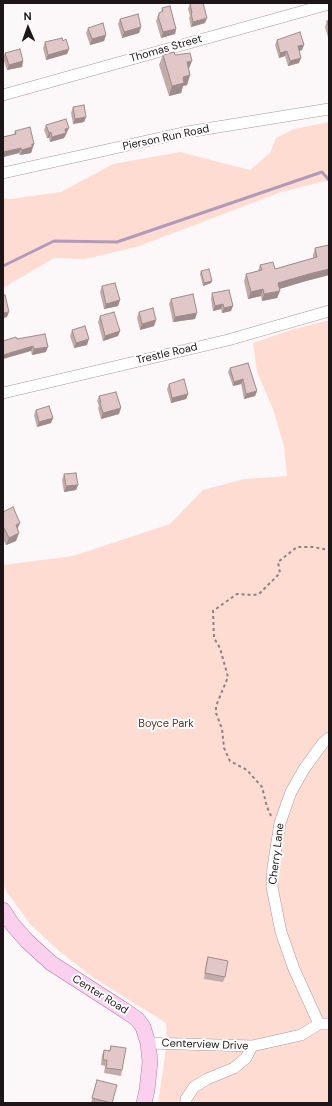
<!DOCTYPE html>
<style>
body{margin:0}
#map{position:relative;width:332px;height:1106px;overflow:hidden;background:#fcf7f9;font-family:"DM Sans",sans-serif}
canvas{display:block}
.frame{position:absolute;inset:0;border:4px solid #1d1517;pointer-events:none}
.north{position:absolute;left:8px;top:8px;width:40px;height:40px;-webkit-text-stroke:3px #fff;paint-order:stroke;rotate:358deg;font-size:11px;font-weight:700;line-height:16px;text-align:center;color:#1d1517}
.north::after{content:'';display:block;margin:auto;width:14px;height:18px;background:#1d1517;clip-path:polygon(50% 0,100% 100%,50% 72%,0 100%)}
</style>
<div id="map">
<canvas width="332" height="1106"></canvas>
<div class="frame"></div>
<div class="north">N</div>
</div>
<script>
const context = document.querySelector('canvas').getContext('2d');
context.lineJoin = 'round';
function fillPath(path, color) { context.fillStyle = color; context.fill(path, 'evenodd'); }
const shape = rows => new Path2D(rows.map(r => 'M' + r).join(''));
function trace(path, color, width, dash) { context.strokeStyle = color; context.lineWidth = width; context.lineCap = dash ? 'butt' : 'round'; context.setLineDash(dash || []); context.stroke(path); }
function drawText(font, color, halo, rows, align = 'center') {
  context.font = font + ' "DM Sans",sans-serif'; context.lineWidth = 4; context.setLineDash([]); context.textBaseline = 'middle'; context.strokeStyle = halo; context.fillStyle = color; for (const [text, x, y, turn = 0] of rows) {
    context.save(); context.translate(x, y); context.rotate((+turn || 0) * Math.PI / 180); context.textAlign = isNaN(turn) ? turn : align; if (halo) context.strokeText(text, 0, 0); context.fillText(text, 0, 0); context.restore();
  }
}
fillPath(shape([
 [329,122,329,180,281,192,139,246,85,259,54,258,3,288,3,198,10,199,61,192,113,164,180,152,250,170,270,153,276,138,294,129],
 [329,320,329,1103,158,1103,167,1043,166,1023,94,978,59,951,30,924,6,891,3,883,3,565,73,556,170,524,203,490,244,479,287,476,284,446,273,409,257,372,253,343,291,330]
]), '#fedcd2');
trace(shape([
 [3,266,54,241,117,242,322,172,329,180]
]), '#b29aba', 3);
const minor = shape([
 [3,95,329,4],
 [3,173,187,132,329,109],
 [3,393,228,340,329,311],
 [319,1024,294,969,281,932,272,887,273,867,280,823,291,792,304,769,323,743,329,738],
 [148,1043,252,1046,301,1035,319,1024,329,1024],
 [186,1103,186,1099,194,1087,207,1079,234,1068,246,1058,252,1046]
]);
const major = shape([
 [3,910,12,924,27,941,51,963,127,1012,137,1019,143,1027,148,1043,150,1062,147,1090,144,1103]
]);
trace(minor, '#ae979e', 12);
trace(major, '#ac7a9c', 16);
trace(shape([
 [271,816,267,807,262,787,247,770,230,761,224,748,222,729,216,713,216,706,228,677,220,648,214,638,213,611,237,594,253,595,259,594,280,573,278,562,297,547,313,547,329,550]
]), '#8a8385', 2, [3, 3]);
trace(minor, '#fff', 11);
trace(major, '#fbd0ee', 15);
fillPath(shape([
 [190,4,205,23,191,27,189,18,190,16,188,9],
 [162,8,176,29,175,34,161,38,156,21,159,13,161,12],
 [120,19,141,27,139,33,122,38,118,24],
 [327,21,329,21,329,41,325,27],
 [88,28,106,35,104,41,90,45,86,33],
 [277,40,302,50,299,51,299,63,288,66,285,56,279,58,275,45],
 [63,41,69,49,67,54,46,60,43,48,45,42],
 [5,53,23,61,22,67,7,70,3,58],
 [163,55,175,55,189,69,190,75,187,85,183,86,181,93,169,96,159,65],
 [73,107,86,117,84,122,73,124,71,113],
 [46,125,67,133,64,138,50,142,49,138,47,138,44,130],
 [15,131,34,144,31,153,20,155,19,153,3,157,3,137,14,134],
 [329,245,329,275,306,281,279,289,280,291,277,298,262,301,261,296,248,299,244,281,246,274,258,271,260,265,275,269,313,258,313,255,315,248],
 [201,271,212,281,211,283,203,286,200,274],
 [102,286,120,300,118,306,104,309,100,292],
 [212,293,231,311,222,313,221,309,213,311,211,299],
 [171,299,195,319,173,322,169,304],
 [139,312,156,320,154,326,140,330,137,318],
 [100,316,120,331,118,336,103,341,98,322],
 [72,330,87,345,74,348,70,336],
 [17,339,46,352,32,355,31,351],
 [230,368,257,391,255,396,244,399,241,384,233,386,228,372],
 [169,384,188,394,186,399,171,403,167,389],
 [99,396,119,414,101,419,98,408,99,406,97,401],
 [36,410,53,418,51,423,37,427,34,415],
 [64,474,78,485,76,490,64,492,62,480],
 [3,512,18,529,16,541,6,545,3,539],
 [208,957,225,977,223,982,204,979,206,963],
 [111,1046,122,1070,121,1076,104,1073,105,1066,101,1065,102,1055,104,1050,109,1051],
 [97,1080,112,1103,91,1103]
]), '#c2abab');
fillPath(shape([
 [207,18,205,23,191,27,193,22],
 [141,27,139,33,122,38,124,32],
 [176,29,175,34,161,38,163,32],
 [106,35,104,41,90,45,92,39],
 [304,45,302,50,296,52,298,46],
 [69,49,67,54,46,60,48,55],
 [287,51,285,56,279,58,280,53],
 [301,58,299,63,288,66,290,61],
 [23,61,22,67,7,70,9,65],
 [192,61,188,71,187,62],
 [190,75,187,85,183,86,181,93,169,96,172,86,183,77],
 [86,117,84,122,73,124,75,119],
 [69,128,64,138,50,142,52,137,65,129],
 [51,132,49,138,47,138,49,133],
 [32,144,34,144,31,153,20,155,22,150],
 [21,148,19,153,3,157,3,152],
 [329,269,329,275,306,281,276,290,278,283,309,274],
 [212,281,211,283,203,286,204,283],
 [263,289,261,296,248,299,251,292],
 [280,291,277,298,262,301,264,294],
 [120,300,118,306,104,309,106,304],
 [223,304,221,309,213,311,215,306],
 [233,306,231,311,222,313,224,308],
 [9,312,7,317,3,318,3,313],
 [197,313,195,319,173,322,175,317],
 [156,320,154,326,140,330,142,324],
 [120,331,118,336,103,341,105,336],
 [89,339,87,345,74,348,76,343],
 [33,346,31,351,3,359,3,355],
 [48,347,46,352,32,355,34,349],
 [243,379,241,384,233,386,234,382],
 [257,391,255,396,244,399,246,394],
 [188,394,186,399,171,403,172,398],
 [121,408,119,414,101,419,103,413],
 [53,418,51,423,37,427,39,422],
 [78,485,76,490,64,492,66,486],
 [20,523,17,530,16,525],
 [19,533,16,541,6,545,9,538]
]), '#9e8b8b');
const building = shape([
 [194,3,203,3,207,18,193,22,191,13,192,13,190,4,194,3],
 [170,6,176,29,163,32,158,16,159,16,159,13,163,11,162,8,170,6],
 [138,14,141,27,124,32,120,19,138,14],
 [327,21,329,21,329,28,327,21],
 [103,23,106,35,92,39,88,28,103,23],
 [300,32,304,45,298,46,301,58,290,61,287,51,280,53,277,40,300,32],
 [62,38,63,41,66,39,69,49,48,55,45,42,62,38],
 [20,49,23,61,9,65,5,53,20,49],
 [174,52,175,55,190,53,192,61,187,62,190,75,183,77,184,83,172,86,163,55,174,52],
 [84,105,86,117,75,119,73,107,84,105],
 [66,119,69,128,65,129,66,133,52,137,51,132,49,133,46,125,66,119],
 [30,127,34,144,32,144,32,147,22,150,21,148,3,152,3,137,16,134,15,131,30,127],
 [329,245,329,269,309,274,278,283,280,291,264,294,263,289,251,292,246,274,262,270,260,265,273,262,275,269,317,257,315,248,329,245],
 [209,269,212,281,204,283,201,271,209,269],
 [115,283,120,300,106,304,102,286,115,283],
 [229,290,233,306,224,308,223,304,215,306,212,293,229,290],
 [193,294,197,313,175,317,171,299,193,294],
 [5,295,9,312,3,313,3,296,5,295],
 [153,308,156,320,142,324,139,312,153,308],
 [114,312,120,331,105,336,100,316,114,312],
 [85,326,89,339,76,343,72,330,85,326],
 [45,334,48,347,34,349,33,346,3,355,3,341,16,337,17,339,45,334],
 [248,363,257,391,246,394,243,379,234,382,230,368,248,363],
 [184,379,188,394,172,398,169,384,184,379],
 [116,392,121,408,103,413,100,403,101,402,99,396,116,392],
 [49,406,53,418,39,422,36,410,49,406],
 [76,473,78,485,66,486,64,474,76,473],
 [13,507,20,523,16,525,19,533,9,538,4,528,3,528,3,512,13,507],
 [208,957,228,961,225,977,205,973,208,957],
 [111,1046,126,1048,122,1070,106,1068,107,1060,103,1060,104,1050,110,1051,111,1046],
 [97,1080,117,1085,112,1103,92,1098,97,1080]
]);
fillPath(building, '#e1c7c7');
trace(building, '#9e8b8b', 1);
drawText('11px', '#1d1517', '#fff', [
 ["Thomas Street",166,49,-16],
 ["Pierson Run Road",166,138,-12],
 ["Trestle Road",167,354,-13],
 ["Cherry Lane",277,854,-83],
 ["Center Road",100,995,32],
 ["Centerview Drive",205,1045,2]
]);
drawText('11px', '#683121', '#fff', [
 ["Boyce Park",166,724]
]);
</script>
